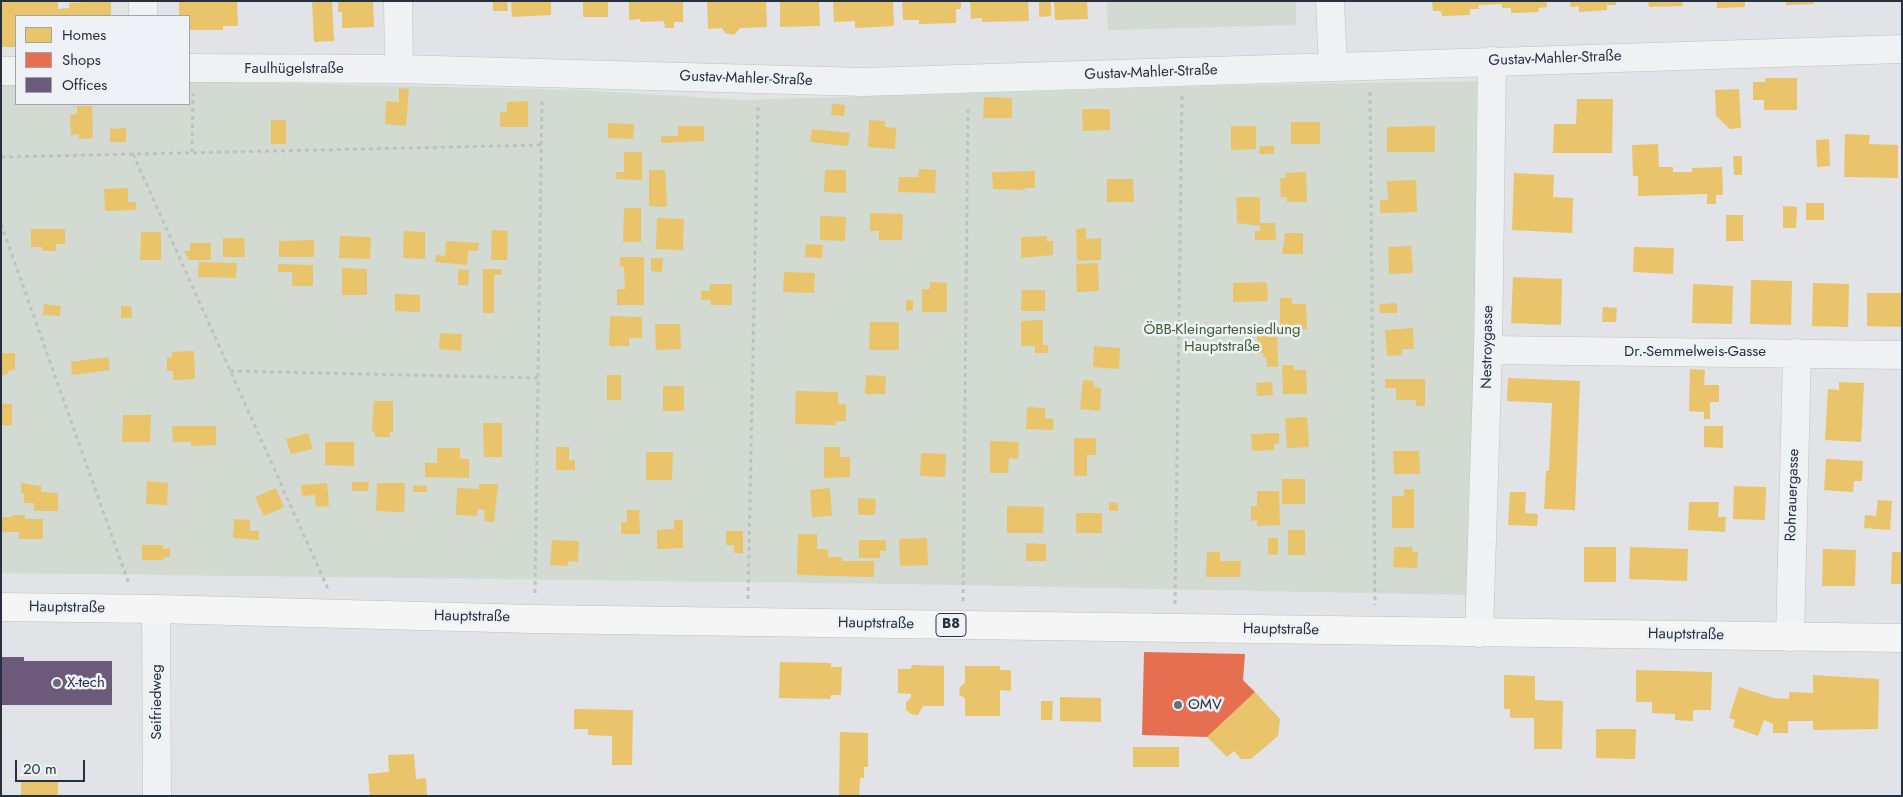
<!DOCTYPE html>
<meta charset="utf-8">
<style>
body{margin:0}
#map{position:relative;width:1903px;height:797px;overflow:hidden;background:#e1e3e6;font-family:Jost,sans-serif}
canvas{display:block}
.frame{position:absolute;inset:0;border:2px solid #263140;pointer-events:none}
.legend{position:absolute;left:15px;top:15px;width:175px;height:90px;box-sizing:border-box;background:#eef2f6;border:1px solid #9ea5ad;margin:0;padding:6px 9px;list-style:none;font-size:15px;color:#263140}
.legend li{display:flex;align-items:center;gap:10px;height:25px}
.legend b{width:25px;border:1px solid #9ea5ad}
.scale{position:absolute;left:15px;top:760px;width:70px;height:22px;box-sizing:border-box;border:2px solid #263140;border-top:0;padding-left:6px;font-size:15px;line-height:18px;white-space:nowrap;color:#263140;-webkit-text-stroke:4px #eef2f6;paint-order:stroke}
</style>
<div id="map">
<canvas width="1903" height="797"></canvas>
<div class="frame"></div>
<ul class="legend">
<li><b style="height:14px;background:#e9c46a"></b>Homes</li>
<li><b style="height:14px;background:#e76f51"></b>Shops</li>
<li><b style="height:14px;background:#6d597a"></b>Offices</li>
</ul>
<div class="scale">20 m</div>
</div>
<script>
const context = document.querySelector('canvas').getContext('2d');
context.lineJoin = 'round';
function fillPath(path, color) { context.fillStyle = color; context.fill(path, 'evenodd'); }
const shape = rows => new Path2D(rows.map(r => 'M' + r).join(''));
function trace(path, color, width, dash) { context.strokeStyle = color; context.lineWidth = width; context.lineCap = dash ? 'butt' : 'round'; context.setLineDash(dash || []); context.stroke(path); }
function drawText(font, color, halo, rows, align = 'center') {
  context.font = font + ' Jost,sans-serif'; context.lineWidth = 5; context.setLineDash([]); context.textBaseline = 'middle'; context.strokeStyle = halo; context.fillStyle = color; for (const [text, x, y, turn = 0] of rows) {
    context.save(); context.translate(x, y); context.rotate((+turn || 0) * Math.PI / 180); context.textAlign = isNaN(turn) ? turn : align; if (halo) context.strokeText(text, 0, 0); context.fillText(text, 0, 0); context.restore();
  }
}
fillPath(shape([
 [1107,1,1296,1,1296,25,1108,30],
 [189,81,580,90,743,100,1246,85,1480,81,1468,595,900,584,1,573,1,85,16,84,16,104,189,104]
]), '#d2dad1');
fillPath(shape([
 [1,1,58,1,58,9,69,8,69,3,111,1,111,16,16,16,16,47,1,47],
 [179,1,237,1,238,26,223,26,223,30,189,30,189,16,179,16],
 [312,1,332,1,334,41,314,42],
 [338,1,373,1,374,27,342,28,342,12,338,12],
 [493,1,507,1,508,11,493,11],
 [511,1,551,1,551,15,512,17],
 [583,1,608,1,608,17,583,17],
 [629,1,683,1,683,22,674,22,674,28,665,28,664,21,641,22,640,19,629,20],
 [707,1,766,1,767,27,740,28,734,35,725,33,722,28,708,29],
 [780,1,819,1,820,26,780,27],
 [833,1,893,1,894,26,855,28,855,21,834,22],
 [902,1,961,1,961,9,956,9,956,23,919,24,919,20,903,20],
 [970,1,1028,1,1029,21,982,22,982,18,971,19],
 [1039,1,1051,1,1051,16,1039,17],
 [1054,1,1087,1,1088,19,1055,20],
 [1432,1,1547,1,1547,7,1538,8,1539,12,1511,13,1511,8,1502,8,1502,4,1478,5,1479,9,1470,9,1470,15,1442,16,1441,11,1433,11],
 [1570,1,1616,1,1616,5,1607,5,1607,10,1579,12,1579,6,1571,7],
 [1648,1,1682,1,1683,6,1649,7],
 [1717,1,1745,1,1745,7,1717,8],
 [1786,1,1814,1,1814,4,1786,5],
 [1765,78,1797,78,1797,110,1764,110,1764,100,1753,100,1753,82,1765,82],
 [399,88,409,89,406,126,385,124,386,101,399,102],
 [1739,89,1741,128,1730,129,1716,116,1715,90],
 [984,97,1012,98,1012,118,983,118],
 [1577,99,1613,99,1612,153,1553,153,1554,124,1576,124],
 [528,101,528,127,500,127,500,112,507,112,507,102],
 [832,104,845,105,844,116,831,115],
 [77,106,92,106,93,138,79,139,79,134,71,135,70,115,77,114],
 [1082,109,1110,109,1110,130,1083,131],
 [271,120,286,120,286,144,271,144],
 [869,120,885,121,885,127,896,128,895,149,868,147],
 [1291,122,1320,122,1320,144,1291,144],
 [608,123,634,124,633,139,608,138],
 [678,126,704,126,704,141,661,143,661,136,678,136],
 [1231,126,1256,126,1256,149,1231,150],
 [1435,126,1435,152,1387,152,1387,127],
 [126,128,126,142,110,142,110,129],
 [812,129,850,133,848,146,810,142],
 [1845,134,1870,135,1869,144,1898,145,1898,178,1844,177],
 [1829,139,1830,166,1817,167,1816,140],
 [1658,144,1659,167,1673,167,1673,172,1692,172,1692,168,1722,167,1723,195,1716,195,1716,204,1707,204,1707,194,1638,196,1638,176,1633,176,1632,145],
 [1260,146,1274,146,1274,154,1259,154],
 [624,152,642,152,642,180,616,179,616,172,624,172],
 [1733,156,1742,156,1742,175,1734,175],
 [919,169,936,170,935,193,898,192,899,177,918,177],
 [649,170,665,170,667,207,649,206],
 [825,170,846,170,846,193,824,192],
 [1035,171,1035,188,1025,188,1025,190,993,189,992,172],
 [1306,172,1307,202,1287,202,1287,197,1281,197,1280,178,1286,178,1285,173],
 [1514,173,1554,175,1553,197,1573,198,1572,233,1512,230],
 [1107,179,1133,179,1134,202,1107,202],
 [1416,180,1417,212,1380,213,1380,200,1388,200,1387,181],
 [128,188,128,202,136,202,136,210,105,211,104,189],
 [1236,197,1260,197,1260,223,1275,223,1276,240,1255,240,1255,231,1260,231,1260,226,1237,223],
 [1806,203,1824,203,1824,220,1806,220],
 [1783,206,1797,207,1796,228,1783,228],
 [624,208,641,208,641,242,623,242],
 [870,213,903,214,902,240,879,240,879,231,870,231],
 [1726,215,1743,215,1743,241,1726,241],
 [820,216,846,217,845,241,820,240],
 [657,218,684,219,683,250,656,249],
 [1086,228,1086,239,1101,238,1101,260,1077,261,1076,229],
 [31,229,65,229,65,244,56,244,56,251,42,251,42,247,31,247],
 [492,230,508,231,507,260,491,260],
 [404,231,425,232,425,259,403,258],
 [141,232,161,232,161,260,140,260],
 [1285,233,1303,233,1303,254,1282,254],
 [340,236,371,237,370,259,339,258],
 [1047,236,1047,241,1053,241,1053,255,1021,258,1021,237],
 [223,238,244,238,245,257,223,257],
 [314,240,314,257,279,257,279,241],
 [446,241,479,243,478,251,468,251,467,265,435,262,436,255,445,256],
 [190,243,211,243,211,260,189,260,184,251,190,251],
 [806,244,823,245,822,258,805,257],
 [1411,246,1413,273,1389,274,1388,247],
 [1634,247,1674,248,1673,274,1633,272],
 [620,257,644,257,644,305,617,305,617,289,625,289,624,267,620,267],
 [651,258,663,258,662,272,651,271],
 [199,262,237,263,236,278,198,277],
 [1098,263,1099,291,1077,292,1076,264],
 [278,264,313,265,313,286,292,286,292,272,278,272],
 [342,268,367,269,367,295,342,295],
 [458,269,469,270,468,285,458,285],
 [483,269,502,269,502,275,494,275,494,313,483,313],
 [784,272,815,273,814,293,783,292],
 [1513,277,1562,279,1561,325,1511,323],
 [1751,280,1792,281,1791,325,1750,324],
 [930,282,947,283,947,312,922,312,922,289,930,289],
 [1267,282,1268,301,1233,302,1233,283],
 [1813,283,1849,284,1848,327,1812,326],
 [710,284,732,284,732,305,711,305,710,300,701,300,701,291,709,291],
 [1693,284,1733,286,1732,324,1692,323],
 [1022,290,1045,290,1045,311,1021,311],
 [1867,293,1902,293,1902,327,1867,326],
 [395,294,420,295,420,312,395,311],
 [1280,298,1292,298,1292,304,1306,304,1307,329,1280,329],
 [906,300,913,300,913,310,906,311],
 [1397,303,1397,313,1380,313,1379,304],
 [44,304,61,306,60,316,43,315],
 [121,306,131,306,132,318,121,318],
 [1603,307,1617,308,1616,322,1602,322],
 [610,316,642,317,642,338,629,338,629,346,609,346],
 [1043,320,1043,345,1048,345,1048,353,1035,353,1035,346,1021,346,1021,321],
 [870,322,899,322,899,350,869,350],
 [655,324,680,324,681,349,656,350],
 [1413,328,1414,349,1402,349,1402,355,1387,356,1385,330],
 [1259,329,1277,329,1278,367,1267,367,1266,357,1263,357,1263,353,1257,354,1257,333,1260,333],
 [440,333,462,334,461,351,439,349],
 [1094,346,1120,348,1119,369,1093,367],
 [194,351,195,379,173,380,173,371,167,371,167,358,172,357,172,352],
 [1,353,15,353,15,370,8,371,8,374,1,375],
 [108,357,110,370,72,375,71,362],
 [1282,365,1294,365,1294,370,1306,370,1307,394,1283,394],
 [1690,369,1705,370,1704,385,1719,385,1719,402,1710,402,1710,419,1704,419,1704,412,1689,411],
 [607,375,621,375,621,400,607,400],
 [866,375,886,376,885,394,865,394],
 [1508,378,1580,381,1575,510,1544,509,1546,471,1549,471,1552,403,1507,401],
 [1385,379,1425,379,1425,406,1416,406,1416,400,1396,400,1396,388,1385,388],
 [1083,380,1094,381,1094,387,1101,388,1100,411,1080,409],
 [1272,382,1273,395,1257,396,1256,383],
 [1839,382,1864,383,1861,442,1825,440,1828,389,1839,390],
 [663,386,684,386,684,411,663,411],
 [796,391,838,392,838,404,846,404,846,421,836,421,836,425,795,424],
 [374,401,393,401,393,432,390,432,390,437,375,437,375,432,372,432],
 [1,404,12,404,12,425,1,425],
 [1027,407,1045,408,1045,418,1054,419,1053,430,1026,429],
 [123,415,151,415,150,442,122,442],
 [1307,417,1309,447,1287,448,1285,418],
 [483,423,502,423,502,457,484,457],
 [172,426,216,426,216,445,191,446,191,442,173,442],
 [1704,426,1723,426,1723,448,1704,447],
 [308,433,313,449,291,454,286,439],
 [1279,433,1279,444,1274,443,1274,450,1252,451,1251,434],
 [1074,438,1096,438,1096,455,1087,455,1087,476,1074,476],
 [990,441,1019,442,1018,459,1009,458,1008,473,990,473],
 [325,442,354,442,354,466,325,465],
 [556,447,569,447,569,460,575,460,575,470,556,470],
 [824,447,840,447,840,457,850,457,850,477,824,478],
 [437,448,460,448,460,459,469,459,469,478,425,477,425,463,437,463],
 [1393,451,1419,451,1420,474,1394,474],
 [646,452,673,452,672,480,646,480],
 [921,453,946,454,945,477,920,476],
 [1826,459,1863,461,1862,481,1854,481,1853,492,1824,490],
 [1282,479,1305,479,1305,504,1282,504],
 [147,481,168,483,167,505,146,504],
 [352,482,369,482,368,491,352,491],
 [21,483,41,486,41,492,58,493,58,511,34,511,34,503,24,503,24,493,21,493],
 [327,483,329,506,316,507,315,495,302,496,301,485],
 [377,483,405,483,404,512,376,511],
 [479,484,498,484,494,522,484,521,485,510,478,509,477,516,456,515,457,488,479,489],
 [413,485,427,486,427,492,413,492],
 [1734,486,1766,487,1765,520,1733,519],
 [276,488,284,507,264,516,255,497],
 [830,488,832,516,812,517,810,490],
 [1404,489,1414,489,1414,528,1392,528,1392,496,1404,496],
 [1257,491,1279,491,1280,525,1257,526,1257,520,1251,521,1251,506,1257,506],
 [1510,492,1526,492,1525,513,1538,514,1537,526,1508,525],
 [858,498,876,499,875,515,858,515],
 [1878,500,1892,501,1890,530,1864,528,1865,515,1876,516],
 [1109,502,1118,503,1118,511,1109,511],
 [1689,502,1719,502,1718,517,1726,517,1725,532,1688,530],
 [1007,506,1044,507,1043,533,1007,533],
 [627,510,639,510,640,534,621,534,621,522,627,522],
 [1076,513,1102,513,1102,533,1076,533],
 [12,515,25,515,25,519,43,519,43,539,19,539,19,532,1,532,1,517,12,517],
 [234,519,250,520,250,531,259,531,259,540,233,538],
 [674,520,683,520,683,548,657,549,657,530,674,529],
 [1288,530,1305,530,1305,555,1288,555],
 [726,531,743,531,743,553,734,553,734,545,726,545],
 [798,534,817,534,817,549,828,549,828,557,842,557,842,561,874,561,874,577,797,575],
 [927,538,928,565,900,566,899,539],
 [1268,538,1278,538,1278,555,1268,555],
 [552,540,579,541,578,562,568,561,568,566,550,565],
 [859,540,886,540,886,551,880,551,880,558,859,558],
 [1026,543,1046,544,1046,561,1026,561],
 [142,545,163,545,163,549,170,548,170,557,164,557,164,560,142,560],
 [1394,547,1412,547,1413,552,1418,552,1417,568,1393,567],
 [1584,547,1616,547,1616,582,1584,582],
 [1630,547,1688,549,1687,581,1629,579],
 [1823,549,1856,550,1855,586,1822,586],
 [1207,552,1220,552,1220,561,1241,561,1240,577,1206,577],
 [1892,552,1902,552,1902,584,1891,584],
 [780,662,831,663,831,667,842,667,841,695,831,695,830,699,779,698],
 [912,665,944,666,944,706,923,706,918,715,911,714,906,710,906,702,911,698,911,694,898,693,898,669,911,669],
 [965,666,1000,666,1000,670,1011,670,1011,691,1000,690,1000,716,965,716,965,698,959,695,960,687,965,683],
 [1636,670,1712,672,1711,710,1693,710,1693,721,1675,720,1675,714,1652,713,1652,702,1636,702],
 [1504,675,1535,676,1535,700,1563,701,1562,749,1534,749,1534,718,1510,718,1510,709,1504,709],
 [1813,675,1879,679,1878,729,1813,730,1813,721,1788,721,1788,733,1773,733,1773,724,1764,720,1758,736,1733,727,1735,720,1729,718,1739,687,1773,698,1789,699,1789,692,1813,693],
 [1255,692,1280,719,1278,736,1251,759,1241,759,1234,751,1227,757,1207,737],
 [1060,697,1101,698,1101,722,1060,721],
 [1041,701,1053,701,1052,720,1041,720],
 [574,709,633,710,632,765,612,765,612,736,588,735,588,729,574,729],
 [1596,729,1636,729,1635,759,1596,758],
 [840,732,868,733,868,767,864,767,864,778,860,778,859,796,839,796],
 [1133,747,1179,747,1179,767,1133,767],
 [414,754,416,779,426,778,427,796,370,796,368,774,389,772,388,755],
 [21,781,58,781,58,796,21,796]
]), '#e9c46a');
fillPath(shape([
 [1144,652,1245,654,1243,680,1255,692,1207,737,1142,735]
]), '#e76f51');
fillPath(shape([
 [2,657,24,657,24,661,112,661,112,705,2,705]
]), '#6d597a');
const minor = shape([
 [143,1,143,16],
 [398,1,399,69],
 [1330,1,1333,67],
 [189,68,399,69,864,82,1902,49],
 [1,71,16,71],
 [1488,350,1902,355],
 [156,609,157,796],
 [1479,633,1488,350,1492,61],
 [1790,637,1797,353]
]);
const primary = shape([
 [1,607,156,609,534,619,1902,638]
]);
trace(minor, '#bfc1c4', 29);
trace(primary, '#bdc0c4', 29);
trace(shape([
 [1370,92,1375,605],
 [192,152,193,93],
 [133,154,328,589],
 [1,157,542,145],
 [1,224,129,584],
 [230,371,538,378],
 [535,593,542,97],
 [748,599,758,105],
 [963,601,968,105],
 [1175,604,1182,95]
]), '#bfc1c6', 3, [4, 4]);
trace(minor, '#f0f1f3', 28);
trace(primary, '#f5f5f6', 28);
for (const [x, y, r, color] of [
 [57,683,5,"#676f7a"],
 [1178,705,5,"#676f7a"]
]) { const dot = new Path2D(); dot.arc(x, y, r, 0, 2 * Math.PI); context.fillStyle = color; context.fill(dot); trace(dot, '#eef2f6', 2); }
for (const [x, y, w] of [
 [951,625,30]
]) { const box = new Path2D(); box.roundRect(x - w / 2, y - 11.5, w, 23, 4); context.fillStyle = '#eef2f6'; context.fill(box); trace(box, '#263140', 1); }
drawText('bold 14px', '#263140', null, [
 ["B8",951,625]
]);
drawText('15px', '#263140', '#eef2f6', [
 ["Gustav-Mahler-Straße",1555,59,-2],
 ["Faulhügelstraße",294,69],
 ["Gustav-Mahler-Straße",1151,73,-2],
 ["Gustav-Mahler-Straße",746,79,2],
 ["Nestroygasse",1488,347,-89],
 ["Dr.-Semmelweis-Gasse",1695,352],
 ["Rohrauergasse",1793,495,-88],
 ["Hauptstraße",67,608,1],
 ["Hauptstraße",472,617,1],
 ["Hauptstraße",876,624,1],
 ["Hauptstraße",1281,630,1],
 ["Hauptstraße",1686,635,1],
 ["Seifriedweg",157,702,-90]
]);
drawText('15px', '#3d5d33', '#eef2f6', [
 ["ÖBB-Kleingartensiedlung",1222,330],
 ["Hauptstraße",1222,347]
]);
drawText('15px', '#263140', '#eef2f6', [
 ["X-tech",67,683],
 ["OMV",1188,705]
], 'left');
</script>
